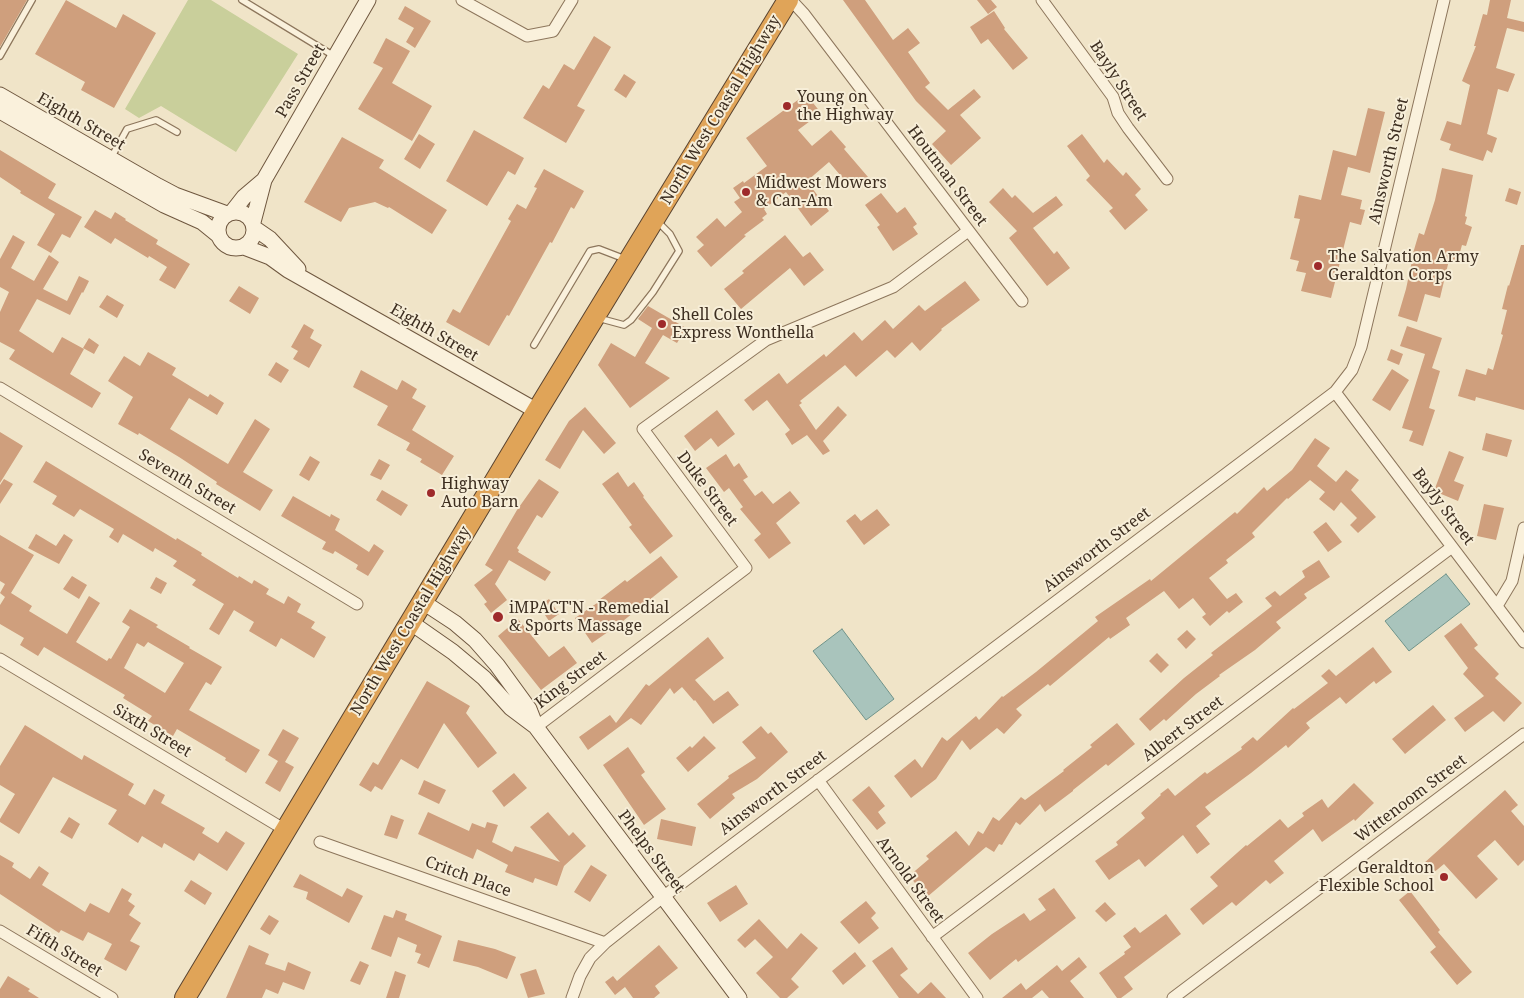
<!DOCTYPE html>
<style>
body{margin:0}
canvas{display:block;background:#f0e4c8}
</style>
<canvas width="1524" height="998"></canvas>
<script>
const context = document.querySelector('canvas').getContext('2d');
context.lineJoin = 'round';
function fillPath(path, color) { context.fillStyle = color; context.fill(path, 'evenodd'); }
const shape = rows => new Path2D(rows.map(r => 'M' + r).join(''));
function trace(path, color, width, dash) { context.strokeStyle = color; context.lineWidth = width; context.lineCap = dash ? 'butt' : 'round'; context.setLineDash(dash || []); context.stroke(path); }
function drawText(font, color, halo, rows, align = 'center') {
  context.font = font + ' "Noto Serif",serif'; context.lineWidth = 4; context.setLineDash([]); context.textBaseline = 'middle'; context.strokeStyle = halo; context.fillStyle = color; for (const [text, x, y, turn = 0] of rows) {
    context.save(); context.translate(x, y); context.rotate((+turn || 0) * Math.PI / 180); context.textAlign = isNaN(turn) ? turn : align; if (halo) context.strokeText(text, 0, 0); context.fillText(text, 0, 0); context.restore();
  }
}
fillPath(shape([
 [188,0,211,0,298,54,236,152,161,106,139,118,125,109]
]), '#c9cf9b');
const water = shape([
 [1446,574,1470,604,1409,651,1385,621,1446,574],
 [842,629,894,699,866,720,813,651,842,629]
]);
fillPath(water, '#a9c4bc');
trace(water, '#6f938a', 1);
fillPath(shape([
 [0,0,27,0,0,47],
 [66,0,116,28,123,14,156,33,114,108,81,90,85,82,35,54],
 [843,0,865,0,893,40,908,28,920,43,908,52,930,83,925,87,948,110,974,89,981,97,960,115,981,138,951,165,932,144,946,131,916,101],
 [977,0,991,0,997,7,988,14],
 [1490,0,1511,0,1507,18,1524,22,1524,32,1507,28,1496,68,1515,74,1508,92,1498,89,1487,134,1497,138,1492,153,1487,150,1483,161,1449,150,1451,144,1440,140,1447,121,1461,125,1470,85,1462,81,1476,46,1474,46,1483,14,1487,15],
 [405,6,431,21,415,48,406,42,414,28,398,19],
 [994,11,1005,28,1004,29,1028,58,1013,70,988,39,981,44,970,27],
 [594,36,611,47,577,106,585,110,566,143,523,118,543,85,549,89,564,64,574,70],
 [386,38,410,51,392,83,432,106,412,141,358,109,383,68,373,63],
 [624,74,636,82,626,98,614,90],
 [806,94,821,113,798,130,812,146,831,130,846,147,844,149,868,177,853,190,829,162,807,181,829,211,811,226,786,192,764,209,767,214,762,218,764,220,744,235,746,236,711,267,697,251,704,245,696,237,717,218,725,227,742,212,734,202,740,198,733,188,743,181,744,183,767,166,746,138],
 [1368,108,1385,112,1370,173,1348,167,1341,195,1362,200,1360,209,1365,210,1361,225,1350,222,1331,298,1301,291,1306,273,1296,271,1299,261,1290,259,1300,219,1294,218,1299,195,1321,200,1333,150,1356,156],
 [474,130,524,158,515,175,508,171,487,206,446,181],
 [419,134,435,144,420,169,404,159],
 [1082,134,1104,163,1107,159,1123,176,1126,172,1141,189,1135,195,1148,210,1125,230,1109,211,1113,208,1086,180,1090,176,1067,146],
 [342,137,384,160,379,168,447,210,432,234,389,207,388,208,375,202,349,208,341,222,304,202],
 [0,150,56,184,48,198,82,217,70,238,62,234,51,253,37,245,55,214,20,193,21,191,0,177],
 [1442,168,1473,175,1465,216,1467,217,1465,224,1472,227,1466,246,1462,245,1457,263,1449,260,1440,298,1425,294,1417,322,1398,316,1406,289,1412,261,1411,260,1419,233,1424,235,1435,200],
 [544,169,584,191,574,209,571,207,552,243,550,242,509,316,507,315,489,346,446,322,453,309,460,313,511,221,508,219,517,204,526,209,537,188,534,187],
 [1003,188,1012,198,1015,195,1033,213,1056,196,1063,205,1033,228,1054,254,1057,251,1070,268,1047,286,1009,238,1017,231,989,202],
 [1509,188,1521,192,1517,205,1505,201],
 [881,193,897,213,905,207,917,224,913,227,918,234,893,251,877,227,880,225,865,205],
 [95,210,111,219,115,212,126,219,125,220,158,240,156,244,190,264,175,289,159,280,167,267,149,256,148,258,115,238,111,244,84,227],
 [13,235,25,242,11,268,34,281,49,255,59,262,43,289,67,301,79,276,89,281,83,293,82,292,70,315,37,299,19,331,53,353,62,337,84,349,70,374,101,393,92,408,9,359,15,350,0,342,0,312,9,292,0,287,0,259],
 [785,235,803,257,810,252,824,270,804,286,790,268,741,309,724,289,744,273,742,271],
 [1521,245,1524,245,1524,410,1476,397,1475,401,1458,396,1466,369,1486,375,1488,368,1493,370,1503,335,1501,334,1507,310,1502,309,1508,285,1509,286],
 [965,281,980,300,941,329,942,330,920,351,912,342,895,358,887,350,856,377,845,365,800,401,802,403,799,405,816,430,838,406,847,415,823,441,830,451,823,455,807,435,792,445,785,434,790,430,767,400,753,411,744,400,779,373,787,384,824,354,826,357,854,332,862,341,885,320,893,329,919,305,925,311],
 [239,286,259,298,250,314,229,301],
 [107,295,124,305,117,318,99,307],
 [648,306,686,328,677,343,663,335,645,363,670,378,630,408,598,365,611,343,635,357,652,328,638,319],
 [304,324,314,330,310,338,322,345,309,368,293,359,298,351,291,347],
 [1407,326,1442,338,1432,368,1440,371,1429,408,1435,410,1423,446,1409,441,1413,431,1402,428,1425,354,1400,346],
 [89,338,99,345,94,354,83,348],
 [1391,349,1403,354,1399,365,1387,360],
 [148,352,176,368,172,375,208,397,210,394,224,403,217,415,189,398,170,429,228,464,255,419,270,429,243,472,273,490,260,511,216,484,217,482,179,457,139,433,138,435,118,424,133,397,108,381,124,356,140,366],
 [276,362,289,370,281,383,268,375],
 [1392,369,1409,380,1390,411,1372,400],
 [361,370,397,390,402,380,417,389,412,398,426,406,412,430,454,456,442,475,420,462,422,459,406,450,410,443,377,425,388,406,353,387],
 [585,407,616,443,604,454,583,430,560,469,545,460,569,421],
 [717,410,735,434,718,447,711,438,695,451,684,436],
 [0,432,23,446,0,483],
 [1486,433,1512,440,1507,457,1482,450],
 [1315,438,1330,448,1317,466,1336,482,1346,470,1359,480,1351,490,1376,517,1358,533,1350,525,1357,518,1341,502,1334,511,1319,499,1325,492,1310,480,1288,499,1287,498,1252,533,1255,537,1226,560,1228,563,1209,578,1227,599,1236,593,1243,602,1229,613,1227,611,1210,626,1202,617,1206,614,1193,598,1179,609,1164,591,1126,618,1130,625,1110,639,1109,637,1050,686,1048,684,1016,709,1022,715,1004,734,997,728,970,750,962,740,936,779,911,798,894,776,915,759,922,768,942,737,947,741,976,716,979,720,1002,696,1003,697,1036,672,1098,621,1095,617,1150,579,1151,581,1235,512,1237,514,1264,487,1267,491,1292,470],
 [1449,451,1464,457,1454,481,1464,485,1458,501,1434,491],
 [726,454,734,467,739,463,748,477,743,480,755,496,762,491,773,504,790,491,800,503,776,523,791,543,769,559,754,540,761,534,740,509,743,507,729,488,724,492,706,468],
 [310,456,320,462,309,481,299,475],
 [379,459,390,465,381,480,370,475],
 [46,461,176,540,177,538,202,553,201,555,238,578,239,576,252,584,254,580,269,589,266,594,284,604,288,596,301,604,297,612,315,622,311,628,326,637,314,658,281,638,276,647,249,631,254,622,234,610,219,635,209,629,224,604,192,585,196,580,173,566,177,561,155,548,153,552,123,534,118,543,109,537,114,529,80,509,74,517,52,504,57,496,33,482],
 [618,472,628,487,634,482,644,496,643,497,673,536,650,554,629,527,632,525,602,484],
 [4,479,13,484,0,504,0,485],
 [539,479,559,492,542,518,537,515,517,548,519,550,518,552,551,572,545,581,509,560,495,584,507,600,491,613,484,604,487,602,474,585,493,570,485,565,517,510],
 [382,490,408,505,401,516,376,500],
 [293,496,330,517,331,514,340,519,335,530,369,552,374,544,384,551,368,576,356,569,358,565,335,551,333,554,322,549,326,542,281,516],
 [1484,504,1504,508,1496,540,1477,536],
 [877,509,890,525,864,545,846,521,855,514,861,521],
 [1326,522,1342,542,1328,552,1313,532],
 [36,534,56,546,64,534,73,540,59,564,28,548],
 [0,535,34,555,11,593,32,606,29,611,67,634,89,596,100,603,76,642,107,661,109,658,111,659,130,627,122,622,130,609,158,625,156,627,190,647,189,648,222,667,211,685,206,682,189,710,260,750,246,773,225,760,226,758,177,729,173,736,148,721,152,716,123,698,125,695,44,647,38,656,20,645,24,638,0,624,0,605,5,597,0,593,5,584,0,581],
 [148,642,184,663,165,693,124,668,137,643,144,647],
 [661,556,678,577,618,625,592,643,575,618,600,601,599,600,625,580,627,582],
 [1319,560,1330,577,1304,594,1307,598,1276,622,1281,628,1255,650,1219,675,1220,676,1196,694,1166,721,1164,719,1150,731,1139,719,1184,678,1213,655,1211,653,1272,606,1265,598,1275,591,1280,596,1305,577,1302,571],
 [72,576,87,585,79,599,63,589],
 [156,577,167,583,161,594,150,588],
 [549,599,559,614,549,621,539,606],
 [518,619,549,657,564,646,577,663,541,690,498,636],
 [1461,623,1478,645,1474,648,1499,674,1495,678,1522,703,1504,722,1493,711,1465,732,1454,718,1484,696,1463,674,1468,668,1444,636],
 [1187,630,1196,639,1186,649,1177,639],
 [708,637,724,658,695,680,714,701,728,691,739,705,713,724,695,700,694,701,682,687,674,694,670,688,641,725,631,718,588,750,579,737,610,715,616,723,646,684,649,686],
 [1373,647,1392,672,1376,684,1374,681,1346,704,1340,697,1306,723,1310,728,1288,748,1286,745,1251,773,1205,807,1211,814,1196,826,1210,844,1197,854,1183,835,1145,867,1139,859,1109,880,1095,861,1118,845,1116,842,1145,818,1141,813,1161,795,1160,794,1168,788,1175,796,1205,772,1207,774,1242,749,1241,747,1253,737,1257,741,1293,708,1294,709,1328,683,1321,676,1329,669,1336,676],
 [1157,653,1169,665,1161,673,1149,661],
 [427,681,470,706,466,713,497,753,478,768,444,723,418,769,401,759,382,790,375,786,371,792,359,785,373,762,378,765],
 [1433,705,1446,720,1405,754,1392,739],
 [1117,723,1135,744,1108,766,1106,764,1073,790,1073,791,1045,812,1040,804,1020,825,1016,822,1002,845,999,844,994,852,986,847,927,897,909,876,929,859,926,856,956,831,969,846,978,831,983,834,993,817,999,821,1021,797,1025,800,1064,771,1063,770,1092,747,1090,745],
 [25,725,82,760,84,755,134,784,128,795,145,805,154,789,165,795,161,803,205,828,202,833,218,843,226,831,245,843,227,871,199,853,194,861,164,843,162,848,142,836,138,843,108,824,117,810,53,777,19,834,0,822,0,819,15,794,0,785,0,766],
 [761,726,768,734,771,732,788,752,757,779,732,794,735,798,710,819,697,804,729,778,728,776,756,758,742,742],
 [283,729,299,738,285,762,294,767,280,792,265,783,278,761,268,755],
 [704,736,716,748,688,772,676,758,690,746,692,748],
 [628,747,645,772,641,775,666,809,644,825,603,765],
 [514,773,527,788,504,807,492,791],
 [424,780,446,790,439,804,418,794],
 [1354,783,1374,803,1355,821,1354,819,1322,842,1313,829,1274,861,1284,873,1270,884,1266,880,1236,906,1232,902,1203,925,1190,909,1218,886,1210,877,1246,845,1247,846,1280,819,1288,828,1304,816,1302,813,1322,799,1328,808],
 [869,786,885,806,878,812,886,823,877,830,852,800],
 [1505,790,1518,805,1511,811,1524,826,1524,860,1518,866,1495,840,1477,856,1498,879,1476,899,1444,864,1432,874,1423,864],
 [428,812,469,831,472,823,485,828,487,822,498,825,492,842,512,852,515,846,560,862,530,827,548,812,569,836,573,832,586,846,564,866,557,886,535,878,533,883,505,872,508,865,477,849,473,859,418,834],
 [391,815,404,820,397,839,384,835],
 [69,817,80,824,72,839,60,832],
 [661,819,696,827,692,846,657,839],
 [0,855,14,863,12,867,30,879,39,866,49,873,42,885,85,912,90,903,109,913,122,888,132,894,128,901,135,906,129,915,141,923,130,941,140,946,126,971,104,959,112,944,88,932,83,941,61,930,59,933,0,894],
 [591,865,607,875,590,902,574,892],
 [300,874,342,897,347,888,363,896,349,923,306,899,308,892,293,887],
 [191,880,212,893,205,905,184,891],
 [736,885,748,904,720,922,707,903],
 [1054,888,1076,918,1018,962,1016,959,990,980,968,953,992,934,1024,913,1030,921,1046,910,1038,899],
 [1410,891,1440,930,1438,932,1472,972,1457,985,1430,952,1436,947,1399,900],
 [866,901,876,913,871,918,879,928,859,944,840,922],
 [1105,902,1116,914,1106,922,1095,911],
 [396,910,407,914,405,920,442,936,429,968,417,963,421,954,415,952,417,945,398,937,391,957,371,949,384,915,393,918],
 [1166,914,1181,934,1124,977,1133,989,1121,998,1117,998,1099,973,1125,954,1124,952,1131,947,1123,936,1135,927,1140,933],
 [269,915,279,921,270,935,260,929],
 [759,919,787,949,801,933,818,948,791,979,799,987,787,998,780,998,756,973,773,957,755,939,745,948,737,940],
 [458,940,495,949,516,957,507,979,478,967,453,961],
 [249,945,269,954,265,964,285,971,288,962,311,972,304,990,283,982,278,994,266,989,262,998,226,998],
 [659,945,678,968,655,986,660,993,654,998,633,998,625,987,615,995,605,982,613,976,617,981],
 [892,947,908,969,900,975,918,994,931,982,946,998,899,998,872,961],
 [855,952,866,966,843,985,832,971],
 [1079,957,1087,967,1070,981,1084,998,1049,998,1042,990,1032,998,1002,998,1021,983,1026,990,1057,965,1062,971],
 [360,961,369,965,360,985,350,981],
 [536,969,545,994,528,998,520,974],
 [395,971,406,975,399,998,386,998],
 [8,976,30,989,28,991,39,998,0,998,0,989]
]), '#cf9f7d');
const lane = shape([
 [242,0,334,56],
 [0,56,32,0],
 [111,158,127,129,156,120,177,132],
 [598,318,624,325,631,320,653,292,679,251,670,234,658,222],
 [534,345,590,251,599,249,625,259]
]);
const street = shape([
 [462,0,527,36,553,31,572,0],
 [791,0,804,14,1022,301],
 [1042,0,1113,97,1118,113,1128,128,1167,179],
 [0,388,357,604],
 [1335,392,1524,642],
 [1497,606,1512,581,1524,528],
 [0,659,287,831],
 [536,727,746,568,643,429,766,340,893,287,968,231],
 [818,780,977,998],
 [320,842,605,943],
 [0,931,112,998],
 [932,937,1452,547],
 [572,998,580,976,590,958,605,943,663,897,1335,392,1352,370,1361,347,1444,0],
 [1173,998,1524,734]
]);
const secondary = shape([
 [0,95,158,186,175,195,227,214],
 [0,111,164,205,202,222,218,235],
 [233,211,244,197,264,180],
 '218 230a18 18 0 1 1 36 0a18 18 0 1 1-36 0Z',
 [253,222,264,180,368,0],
 [254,228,270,239,298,269],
 [244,247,270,257,288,270,537,411],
 [423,602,455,623,475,640,497,665,529,709,536,727,739,998],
 [410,622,453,652,484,678,511,708,535,726]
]);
const highway = shape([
 [185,998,537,411,788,0]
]);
trace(lane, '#8d765c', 8);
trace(street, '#8d765c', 13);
trace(secondary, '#6f573f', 17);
trace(highway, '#5b4430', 22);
trace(lane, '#faf1dc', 5.5);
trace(street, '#faf1dc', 11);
trace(secondary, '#faf1dc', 15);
trace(highway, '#e0a458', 20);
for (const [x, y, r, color] of [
 [787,106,5,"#9e2a2b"],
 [746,192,5,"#9e2a2b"],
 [1318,266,5,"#9e2a2b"],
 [662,324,5,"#9e2a2b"],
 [431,493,5,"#9e2a2b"],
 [498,617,6,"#9e2a2b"],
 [1444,877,5,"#9e2a2b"]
]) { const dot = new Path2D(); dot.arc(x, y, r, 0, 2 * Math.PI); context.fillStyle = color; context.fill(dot); trace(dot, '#f7eed8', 2); }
drawText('16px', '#3d2e20', '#f7eed8', [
 ["Pass Street",301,81,-60],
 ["Bayly Street",1118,81,57],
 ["North West Coastal Highway",721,110,-59],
 ["Eighth Street",81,122,30],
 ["Ainsworth Street",1389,161,-77],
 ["Houtman Street",947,176,53],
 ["Eighth Street",434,333,30],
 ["Seventh Street",187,482,31],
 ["Duke Street",707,489,53],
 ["Bayly Street",1443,507,53],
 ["Ainsworth Street",1097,550,-37],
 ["North West Coastal Highway",411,621,-59],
 ["King Street",571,680,-37],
 ["Albert Street",1183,729,-37],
 ["Sixth Street",152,731,31],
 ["Ainsworth Street",773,793,-37],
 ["Wittenoom Street",1411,799,-37],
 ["Phelps Street",651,852,53],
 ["Critch Place",468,877,20],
 ["Arnold Street",910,880,54],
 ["Fifth Street",64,951,31]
]);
drawText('16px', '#3d2e20', '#f7eed8', [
 ["Young on",797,97],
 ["the Highway",797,115],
 ["Midwest Mowers",756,183],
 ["& Can-Am",756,201],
 ["The Salvation Army",1328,257],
 ["Geraldton Corps",1328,275],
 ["Shell Coles",672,315],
 ["Express Wonthella",672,333],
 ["Highway",441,484],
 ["Auto Barn",441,502],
 ["iMPACT'N - Remedial",509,608],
 ["& Sports Massage",509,626],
 ["Geraldton",1434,868,"right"],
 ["Flexible School",1434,886,"right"]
], 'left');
</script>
